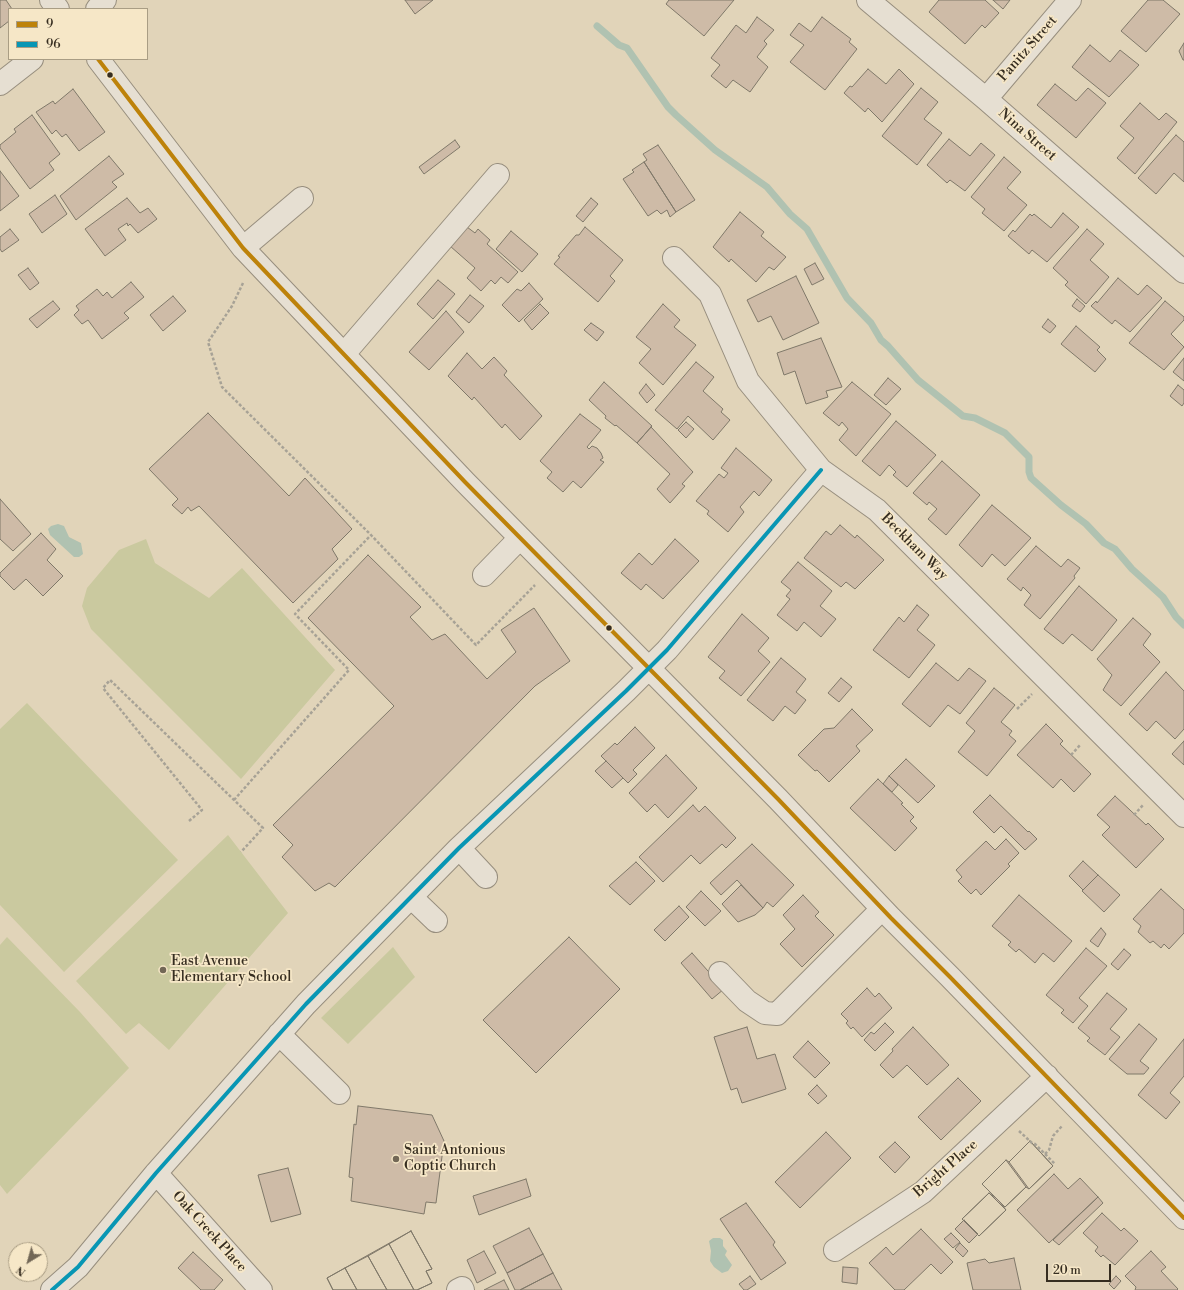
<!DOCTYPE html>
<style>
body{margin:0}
#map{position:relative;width:1184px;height:1290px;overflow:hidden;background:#e1d4b9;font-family:"Libre Bodoni",serif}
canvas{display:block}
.legend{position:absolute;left:8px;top:8px;width:140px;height:52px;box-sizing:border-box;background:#f6e7c7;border:1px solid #a99d84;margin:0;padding:5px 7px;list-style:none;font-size:12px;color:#362d20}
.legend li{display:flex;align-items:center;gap:8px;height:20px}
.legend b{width:20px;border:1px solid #a99d84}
.north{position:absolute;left:8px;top:1242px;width:40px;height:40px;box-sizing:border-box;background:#f6e7c7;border:1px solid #a99d84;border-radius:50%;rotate:217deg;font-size:11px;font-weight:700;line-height:16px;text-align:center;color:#362d20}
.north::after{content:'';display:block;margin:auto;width:14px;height:18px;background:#726756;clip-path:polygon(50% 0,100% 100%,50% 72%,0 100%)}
.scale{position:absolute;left:1046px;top:1264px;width:65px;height:18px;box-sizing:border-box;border:2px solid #362d20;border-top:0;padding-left:5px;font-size:12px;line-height:14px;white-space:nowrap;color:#362d20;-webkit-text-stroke:3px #f6e7c7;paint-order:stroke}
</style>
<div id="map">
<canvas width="1184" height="1290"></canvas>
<ul class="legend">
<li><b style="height:5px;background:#bd820a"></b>9</li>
<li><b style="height:5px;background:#0896b4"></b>96</li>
</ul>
<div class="north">N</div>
<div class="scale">20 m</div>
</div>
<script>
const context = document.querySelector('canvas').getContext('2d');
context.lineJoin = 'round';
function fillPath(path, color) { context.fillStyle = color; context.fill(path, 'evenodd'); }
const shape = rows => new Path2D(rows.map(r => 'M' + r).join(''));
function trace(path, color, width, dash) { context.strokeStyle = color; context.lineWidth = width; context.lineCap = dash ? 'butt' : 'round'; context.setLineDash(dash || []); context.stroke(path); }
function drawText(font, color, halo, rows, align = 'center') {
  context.font = font + ' "Libre Bodoni",serif'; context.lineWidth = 3.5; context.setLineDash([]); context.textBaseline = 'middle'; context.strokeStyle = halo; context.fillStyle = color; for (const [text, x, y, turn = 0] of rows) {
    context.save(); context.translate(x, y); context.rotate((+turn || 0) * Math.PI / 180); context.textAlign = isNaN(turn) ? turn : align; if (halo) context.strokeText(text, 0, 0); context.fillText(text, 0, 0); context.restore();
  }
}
fillPath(shape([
 [146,539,155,563,209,598,242,568,335,670,241,779,91,629,82,606,87,588,119,550],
 [27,703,178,860,64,972,0,905,0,729],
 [228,835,288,913,169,1050,139,1023,126,1034,76,981],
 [7,937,80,1012,129,1068,7,1194,0,1185,0,945],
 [393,947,415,977,348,1044,321,1018]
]), '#cac99f');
fillPath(shape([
 [58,524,64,526,69,537,81,543,83,554,79,557,74,557,50,535,48,529,51,526],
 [713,1238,720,1238,723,1240,723,1246,727,1251,725,1255,732,1265,728,1271,722,1273,714,1267,710,1261,711,1251,709,1241]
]), '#b0c2b1');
trace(shape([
 [597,26,619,45,627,48,668,107,676,115,715,150,767,187,790,214,807,229,847,298,871,323,881,340,888,346,918,380,963,416,975,418,1005,433,1029,457,1029,472,1031,478,1061,505,1086,524,1104,543,1115,549,1132,569,1163,597,1176,617,1184,625]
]), '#b0c2b1', 7);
const building = shape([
 [0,0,6,0,12,9,9,9,9,21,0,28,0,0],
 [405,0,433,0,415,14,405,0],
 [669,0,734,0,704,36,666,4,669,0],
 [939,0,985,0,999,13,985,28,982,25,965,44,929,12,939,0],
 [993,0,1010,0,1003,9,993,0],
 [1148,0,1163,0,1180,14,1146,52,1121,31,1148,0],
 [757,17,774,30,764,41,767,44,757,57,768,67,750,92,733,80,726,88,711,76,720,65,711,58,736,25,746,33,757,17],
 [822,17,851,39,849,42,857,49,825,90,790,62,804,45,790,35,799,23,811,32,822,17],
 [1184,43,1184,60,1183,60,1179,51,1184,43],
 [1090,45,1110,62,1120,50,1139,65,1109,97,1072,67,1090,45],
 [868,69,886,84,899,69,914,84,882,122,868,108,865,112,844,93,850,86,852,87,868,69],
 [1055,84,1076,101,1088,88,1106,103,1076,138,1037,105,1055,84],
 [921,88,938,102,924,119,942,133,917,165,882,136,921,88],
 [73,89,105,132,79,151,66,134,62,137,56,130,52,134,36,112,53,101,55,104,73,89],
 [1140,103,1159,120,1166,113,1177,122,1135,174,1117,158,1134,138,1120,126,1140,103],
 [32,115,60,154,49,163,54,170,30,189,0,148,0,145,16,132,14,129,32,115],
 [1176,135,1184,142,1184,182,1174,173,1156,194,1138,178,1176,135],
 [949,139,970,156,981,143,995,155,965,191,950,180,947,183,927,165,949,139],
 [455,140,460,147,424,174,419,167,455,140],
 [658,145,695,200,676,212,644,162,647,160,643,154,658,145],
 [109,156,124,174,112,182,117,187,76,220,60,196,109,156],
 [1004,157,1021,172,1007,188,1027,205,1004,231,982,213,985,209,971,197,1004,157],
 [644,162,676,212,670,217,667,210,661,214,657,210,648,216,623,179,634,172,632,170,644,162],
 [0,171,19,196,0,211,0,171],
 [55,195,67,214,42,233,29,214,55,195],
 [127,198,140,213,148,208,157,219,138,233,130,224,128,226,127,223,118,229,126,240,105,256,85,229,127,198],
 [591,198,598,204,583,222,576,216,591,198],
 [740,212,764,232,761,236,786,257,774,270,769,267,756,282,731,259,729,262,713,247,740,212],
 [1063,213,1079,227,1047,262,1032,250,1029,254,1008,236,1013,230,1015,232,1030,214,1032,216,1034,214,1051,228,1063,213],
 [467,227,475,233,478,229,490,240,487,244,518,272,508,283,501,277,495,284,491,280,481,291,467,278,475,268,450,246,467,227],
 [585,227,623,260,610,276,615,281,598,302,554,264,560,257,558,256,576,235,579,235,585,227],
 [10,229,19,240,2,252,0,249,0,237,10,229],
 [1087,229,1104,244,1090,260,1109,277,1086,304,1065,285,1068,282,1053,268,1087,229],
 [511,231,538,254,522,272,496,249,511,231],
 [815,263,824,279,812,285,804,269,815,263],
 [28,268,39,283,30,290,18,275,28,268],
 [796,276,819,323,783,340,771,316,758,322,747,300,796,276],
 [1118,278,1138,295,1147,285,1162,298,1130,332,1115,320,1112,324,1091,306,1096,301,1097,303,1118,278],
 [438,280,455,294,433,319,417,304,438,280],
 [131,282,144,297,124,313,129,318,102,339,88,320,82,324,74,315,79,310,76,306,97,289,103,296,107,292,112,298,131,282],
 [529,283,543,299,519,322,502,305,517,289,521,291,529,283],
 [470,295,484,306,469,323,456,312,470,295],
 [173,296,186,311,163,331,150,315,173,296],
 [1077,299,1085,306,1080,312,1072,306,1077,299],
 [53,301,60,309,37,328,29,319,53,301],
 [1165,301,1184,317,1184,320,1171,334,1184,347,1164,370,1129,343,1165,301],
 [540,304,549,313,532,330,524,320,540,304],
 [663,304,680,320,674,327,696,345,663,385,639,363,651,349,636,337,663,304],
 [446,311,464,332,429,370,409,352,446,311],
 [1048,319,1056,326,1050,333,1042,327,1048,319],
 [591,323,604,332,597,341,584,330,591,323],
 [1076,326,1100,347,1097,350,1106,359,1095,372,1061,344,1076,326],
 [821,338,842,387,826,391,828,397,806,404,795,371,784,375,777,353,821,338],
 [467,353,482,369,494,357,507,371,504,375,542,416,520,440,505,424,502,428,474,397,472,400,448,376,467,353],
 [1184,358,1184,381,1173,372,1184,358],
 [696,362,714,377,703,391,723,409,721,412,730,420,713,440,688,416,677,429,655,410,696,362],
 [888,378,901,389,886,405,874,395,888,378],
 [604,382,652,426,637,443,616,425,615,426,605,418,606,416,589,400,604,382],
 [852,382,891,414,856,456,839,440,848,429,842,422,839,426,823,413,852,382],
 [646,384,655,395,647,403,639,393,646,384],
 [1178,385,1184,390,1184,403,1182,406,1170,396,1178,385],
 [208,413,289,496,305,478,352,529,332,549,338,559,293,603,199,506,191,511,188,507,182,514,172,505,178,499,149,469,208,413],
 [580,414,601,430,587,447,589,449,592,446,597,448,601,453,603,458,600,460,604,462,581,488,573,481,563,492,547,478,552,472,540,461,580,414],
 [896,421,936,455,907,487,893,475,896,472,889,465,880,476,862,461,896,421],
 [686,422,694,429,686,438,678,430,686,422],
 [651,427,693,472,682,484,685,486,670,503,657,489,670,474,637,443,651,427],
 [736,448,772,480,759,496,754,491,740,507,744,512,728,532,707,514,709,511,696,501,719,474,724,478,728,473,721,468,736,448],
 [942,461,980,495,946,535,928,519,937,509,929,502,927,505,913,493,942,461],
 [0,499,31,534,13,551,0,539,0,499],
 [992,505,1031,538,1005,566,992,554,982,567,959,545,992,505],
 [840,525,855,538,857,535,884,560,855,589,846,582,841,587,804,558,826,531,831,535,840,525],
 [41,533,56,549,47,560,63,576,43,596,26,579,14,590,0,576,0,573,41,533],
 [675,539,699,561,663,599,646,584,641,590,621,573,639,553,652,565,675,539],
 [1036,546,1061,567,1068,559,1080,568,1074,576,1075,578,1040,619,1024,605,1031,595,1023,587,1021,591,1007,579,1036,546],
 [368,555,421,607,410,617,432,640,445,634,487,679,516,652,501,630,534,608,570,661,535,686,335,887,329,883,315,891,282,857,293,845,273,825,394,706,308,618,368,555],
 [798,562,832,591,820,606,836,619,821,637,804,622,797,631,777,615,790,599,786,596,791,590,781,582,798,562],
 [1079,586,1117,620,1092,651,1072,634,1063,644,1044,629,1079,586],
 [917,605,929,615,917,630,935,645,909,678,873,650,899,617,904,622,917,605],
 [742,614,769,638,758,651,770,662,741,696,719,678,725,671,708,657,742,614],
 [1133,618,1151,634,1143,645,1160,662,1121,706,1103,690,1112,675,1097,659,1133,618],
 [781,658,806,679,796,692,806,700,795,714,785,706,773,721,747,700,781,658],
 [936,663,958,681,969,668,986,681,960,714,948,705,930,727,902,704,936,663],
 [1166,672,1184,691,1184,729,1175,739,1156,721,1147,731,1129,714,1166,672],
 [841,678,852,687,839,702,828,693,841,678],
 [994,688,1015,705,1001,722,1012,731,1009,735,1016,741,987,776,958,752,975,731,966,723,994,688],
 [852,709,873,730,856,746,860,751,829,782,817,770,815,771,798,755,824,729,834,728,852,709],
 [1046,724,1063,741,1060,744,1091,774,1074,792,1061,779,1053,788,1017,755,1046,724],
 [635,727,655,748,633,770,637,774,628,783,601,756,615,743,617,745,635,727],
 [1184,741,1184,765,1172,754,1184,741],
 [666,755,697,788,668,818,655,804,647,812,629,793,666,755],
 [906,759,935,786,918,803,889,776,906,759],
 [606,761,623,778,612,788,595,771,606,761],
 [889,776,898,785,892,792,883,784,889,776],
 [878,779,903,803,901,804,914,817,910,821,917,828,895,851,850,808,878,779],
 [990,795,1028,832,1029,831,1037,839,1025,850,1001,826,994,833,973,812,990,795],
 [1115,796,1146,825,1148,823,1164,839,1136,868,1102,835,1110,827,1097,815,1115,796],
 [693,805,699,812,705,806,736,838,726,848,722,844,700,864,691,855,663,882,639,857,693,805],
 [1006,839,1019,853,1008,864,1010,866,981,895,976,889,971,894,958,881,962,877,956,870,986,841,995,850,1006,839],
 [752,844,794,885,773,907,767,902,763,908,737,880,721,895,710,883,752,844],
 [1083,861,1098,875,1083,890,1069,876,1083,861],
 [636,862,655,881,630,905,609,886,636,862],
 [1098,875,1120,895,1104,912,1082,891,1098,875],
 [741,885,763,908,755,915,738,922,722,904,741,885],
 [1161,889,1184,910,1184,933,1169,949,1164,944,1161,948,1153,941,1150,943,1138,932,1141,926,1133,919,1161,889],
 [701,891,721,911,705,926,686,907,701,891],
 [803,895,819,912,815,916,834,935,802,967,780,944,795,929,783,915,803,895],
 [1019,895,1072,941,1054,962,1043,953,1035,963,1019,949,1016,952,1008,945,1011,942,992,926,1019,895],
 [679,906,689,917,665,941,654,930,679,906],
 [1101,928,1106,934,1098,947,1090,941,1101,928],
 [569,937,620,989,536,1073,483,1020,569,937],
 [1086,948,1107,966,1079,998,1088,1006,1073,1023,1061,1013,1064,1010,1046,995,1086,948],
 [1124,949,1131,955,1118,970,1111,964,1124,949],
 [692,953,724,989,712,999,681,963,692,953],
 [867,988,875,997,879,993,892,1008,862,1037,853,1027,851,1029,846,1023,848,1021,841,1014,867,988],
 [1107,993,1127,1009,1110,1029,1120,1037,1105,1055,1087,1041,1090,1038,1078,1028,1107,993],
 [885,1023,894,1032,875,1051,864,1040,871,1032,874,1034,885,1023],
 [1139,1024,1157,1039,1140,1061,1149,1068,1144,1074,1127,1074,1109,1059,1139,1024],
 [747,1027,757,1059,775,1054,786,1089,742,1103,737,1088,731,1090,714,1037,747,1027],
 [913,1027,949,1065,927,1085,907,1065,893,1078,880,1065,893,1051,892,1049,913,1027],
 [1184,1039,1184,1076,1170,1093,1180,1102,1166,1119,1138,1095,1184,1039],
 [808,1041,830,1063,815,1078,793,1057,808,1041],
 [958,1078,981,1101,941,1140,918,1117,958,1078],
 [817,1085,827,1096,818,1104,808,1094,817,1085],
 [358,1106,432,1115,444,1141,436,1203,426,1202,424,1214,351,1201,353,1178,349,1177,354,1124,356,1125,358,1106],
 [826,1132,851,1158,800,1208,775,1182,826,1132],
 [1030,1141,1053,1166,1029,1189,1026,1187,1005,1207,1000,1202,1006,1210,979,1236,962,1219,989,1193,996,1198,982,1184,1006,1160,1009,1162,1030,1141],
 [1030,1141,1053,1166,1029,1189,1009,1162,1030,1141],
 [895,1142,910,1157,895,1173,879,1157,895,1142],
 [1006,1160,1026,1187,1005,1207,982,1184,1006,1160],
 [288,1168,301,1214,271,1222,258,1175,288,1168],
 [1054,1174,1068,1189,1080,1178,1098,1197,1049,1243,1017,1210,1054,1174],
 [526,1179,531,1196,479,1215,473,1196,526,1179],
 [989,1193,1006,1210,979,1236,962,1219,989,1193],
 [1098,1197,1103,1203,1059,1245,1053,1240,1098,1197],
 [746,1203,775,1242,773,1245,786,1263,761,1280,720,1219,746,1203],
 [1102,1213,1121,1231,1124,1228,1138,1241,1115,1265,1103,1255,1101,1257,1095,1251,1098,1247,1083,1233,1102,1213],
 [964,1220,978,1234,969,1243,955,1229,964,1220],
 [529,1228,543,1254,507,1273,493,1246,529,1228],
 [921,1229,953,1262,941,1274,931,1264,904,1290,895,1290,869,1263,886,1247,893,1255,921,1229],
 [411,1231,432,1269,426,1271,432,1283,417,1290,333,1290,327,1278,411,1231],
 [411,1231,432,1269,426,1271,432,1283,417,1290,414,1290,389,1244,411,1231],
 [951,1233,960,1242,953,1248,944,1239,951,1233],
 [960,1243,968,1251,963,1257,955,1249,960,1243],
 [389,1244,414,1290,387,1290,368,1256,389,1244],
 [484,1251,496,1273,477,1283,467,1260,484,1251],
 [1151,1251,1166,1267,1161,1271,1178,1289,1177,1290,1135,1290,1136,1287,1125,1276,1151,1251],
 [193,1252,223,1280,214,1290,201,1290,178,1268,193,1252],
 [543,1254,553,1273,520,1290,515,1290,507,1273,543,1254],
 [368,1256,387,1290,357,1290,345,1268,368,1256],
 [1014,1258,1021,1290,973,1290,967,1263,985,1259,989,1263,1014,1258],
 [843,1267,858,1268,857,1284,842,1282,843,1267],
 [345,1268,357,1290,333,1290,327,1278,345,1268],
 [553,1273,562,1290,520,1290,553,1273],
 [750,1276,756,1284,747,1290,744,1290,739,1284,750,1276],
 [1116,1276,1121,1281,1114,1289,1109,1284,1116,1276],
 [504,1280,509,1290,484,1290,504,1280]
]);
fillPath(building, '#cebba7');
trace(building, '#7f7869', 1);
const minor = shape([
 [51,0,58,9],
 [868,0,986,99,1184,272],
 [97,9,105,0],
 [98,59,243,248,465,482,778,799,891,918,950,977,1184,1218],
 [0,84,32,59],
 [986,99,1070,0],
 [243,248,302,198],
 [674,258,710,294,748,381,821,470,877,510,1184,816],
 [344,354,498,175],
 [484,575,520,538],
 [459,848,486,877],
 [411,897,436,921],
 [720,973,747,1001,765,1013,777,1014,882,909],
 [279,1034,339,1093],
 [156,1173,261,1290],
 [835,1250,923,1192,1047,1076],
 [52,1290,78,1267,156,1173,306,1004,459,848,626,691,667,650,821,470],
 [458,1290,462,1288,463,1290]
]);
trace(minor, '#978e7e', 24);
trace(shape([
 [243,283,232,306,208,342,222,387,371,535,476,645,535,585],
 [1017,709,1032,694],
 [1071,755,1081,744],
 [234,800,349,670,295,614,371,535],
 [1134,815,1143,805],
 [189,821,202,810,103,688,110,680,263,828,241,852],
 [1019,1131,1032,1143,1035,1144,1055,1164],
 [1045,1154,1049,1150,1053,1136,1062,1126]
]), '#a7a296', 2.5, [3, 2]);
trace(minor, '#e6dfd2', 22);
trace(shape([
 [98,59,243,248,465,482,778,799,891,918,950,977,1184,1218]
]), '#bd820a', 4);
trace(shape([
 [52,1290,78,1267,156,1173,306,1004,459,848,626,691,667,650,821,470]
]), '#0896b4', 4);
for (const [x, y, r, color] of [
 [110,75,3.5,"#362d20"],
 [609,628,3.5,"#362d20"],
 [163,970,4,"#726756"],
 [396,1159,4,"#726756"]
]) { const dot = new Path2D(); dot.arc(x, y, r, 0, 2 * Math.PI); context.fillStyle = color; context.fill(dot); trace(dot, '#f6e7c7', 1.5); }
drawText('14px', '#362d20', '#f6e7c7', [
 ["Panitz Street",1028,49,-49],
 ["Nina Street",1027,135,41],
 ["Beckham Way",914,547,45],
 ["Bright Place",946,1169,-41],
 ["Oak Creek Place",209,1232,48]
]);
drawText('14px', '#362d20', '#f6e7c7', [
 ["East Avenue",171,962],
 ["Elementary School",171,978],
 ["Saint Antonious",404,1151],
 ["Coptic Church",404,1167]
], 'left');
</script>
